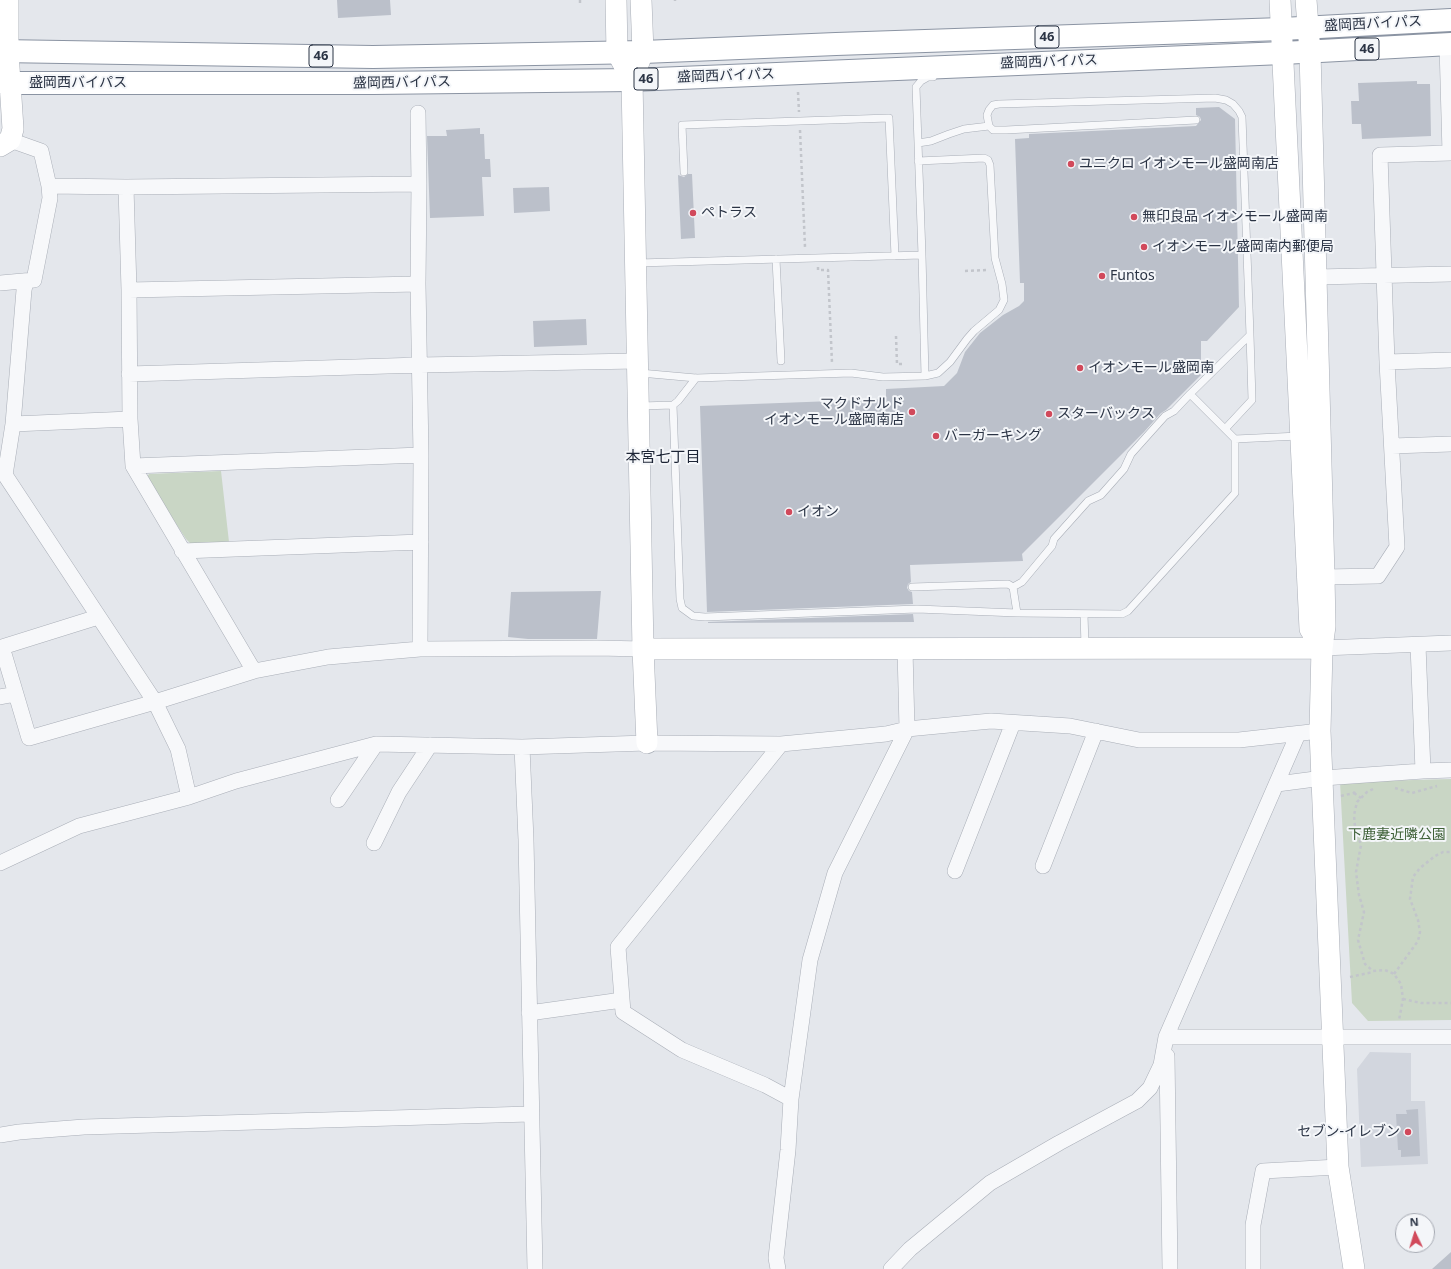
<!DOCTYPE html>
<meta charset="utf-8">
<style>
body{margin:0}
#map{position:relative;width:1451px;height:1269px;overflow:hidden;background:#e4e7ec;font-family:"Noto Sans",sans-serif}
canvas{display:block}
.north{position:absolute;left:1395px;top:1213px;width:40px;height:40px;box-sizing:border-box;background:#f4f6f9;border:1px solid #a4a8b1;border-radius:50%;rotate:356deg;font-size:11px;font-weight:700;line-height:16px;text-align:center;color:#2b3445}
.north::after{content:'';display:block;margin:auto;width:14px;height:18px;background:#d1495b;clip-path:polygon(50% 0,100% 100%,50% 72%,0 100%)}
</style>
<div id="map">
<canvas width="1451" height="1269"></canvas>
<div class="north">N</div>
</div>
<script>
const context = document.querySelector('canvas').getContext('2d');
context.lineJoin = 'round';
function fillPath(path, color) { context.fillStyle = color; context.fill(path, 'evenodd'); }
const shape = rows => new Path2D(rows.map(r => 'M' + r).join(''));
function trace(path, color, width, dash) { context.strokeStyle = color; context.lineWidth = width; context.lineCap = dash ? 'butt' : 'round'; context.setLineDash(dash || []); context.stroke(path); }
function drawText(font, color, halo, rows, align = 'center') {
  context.font = font + ' "Noto Sans","Noto Sans JP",sans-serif'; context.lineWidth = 4; context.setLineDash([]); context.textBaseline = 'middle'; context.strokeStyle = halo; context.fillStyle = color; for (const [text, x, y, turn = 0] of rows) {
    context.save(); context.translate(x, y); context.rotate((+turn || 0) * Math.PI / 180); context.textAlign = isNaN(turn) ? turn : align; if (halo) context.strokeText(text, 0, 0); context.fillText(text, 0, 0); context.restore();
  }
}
fillPath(shape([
 [1370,1052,1411,1053,1411,1101,1425,1101,1428,1164,1361,1167,1357,1069]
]), '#d2d6de');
fillPath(shape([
 [221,471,229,542,191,544,186,539,146,478,149,474],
 [1451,779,1451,1020,1368,1021,1352,1003,1340,782]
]), '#c9d6c5');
fillPath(shape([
 [337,0,390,0,391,15,338,18],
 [1417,81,1417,84,1430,84,1431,136,1362,139,1361,124,1352,124,1351,101,1359,101,1358,83],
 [1219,107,1235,119,1239,307,1207,341,1201,341,1201,375,1166,410,1161,413,1144,432,1022,554,1023,561,910,565,911,582,908,584,907,588,909,591,912,592,913,604,707,612,700,406,886,399,886,389,944,386,957,373,965,352,980,333,1003,315,1019,306,1024,301,1024,283,1020,283,1015,139,1029,138,1029,134,1196,126,1201,120,1200,117,1196,115,1196,108],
 [480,128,480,134,484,134,485,159,490,159,491,177,482,177,484,216,430,218,427,136,447,136,446,130],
 [688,174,692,174,695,238,681,239,678,175,684,177],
 [549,187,550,211,514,213,513,188],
 [586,319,587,345,534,347,533,321],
 [601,591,597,639,528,639,508,637,511,592],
 [913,614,914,622,708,623,708,622],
 [1418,1109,1420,1156,1401,1157,1401,1150,1398,1150,1396,1114,1407,1114,1406,1110],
 [1451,1252,1451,1269,1432,1269]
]), '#bbc0ca');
const lane = shape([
 [918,143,931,141,949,134,964,129,989,126],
 [918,161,984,158,988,160,990,165,995,258,1002,284,1004,300,999,310,974,331,967,339,950,362,938,373,925,376],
 [684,172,682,125,889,118,895,256],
 [776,259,781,361],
 [638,263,922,255,916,87,921,81,928,77,933,77],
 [640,373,696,378,851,373,883,377,925,376,922,255],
 [1190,394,1250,335,1242,117,1239,111,1233,104,1226,100,1215,98,999,104,993,105,989,110,987,115,989,126,993,130,1006,130,1196,120],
 [673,405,680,599,682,608,693,616,705,617,917,609,1017,613,1122,614,1128,611,1235,493,1235,439,1190,394,1174,411,1165,416,1131,454,1124,469,1101,495,1088,501,1054,539,1052,546,1022,582,1013,587],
 [641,406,673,405,678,401,696,378],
 [1225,429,1252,400,1250,335],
 [1235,439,1299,436],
 [912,587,1008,584,1013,587,1017,613],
 [1084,614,1085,646]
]);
const street = shape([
 [1447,45,1450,153],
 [418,113,419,184],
 [49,186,126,187,419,184,418,284,421,455,420,649],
 [126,187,129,290,130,419,133,466,254,671],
 [1316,277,1451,274],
 [26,281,24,290,13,424,5,475,155,702,178,749,189,797],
 [0,283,34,280,50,198,49,186,41,151,10,140],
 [129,290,418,284],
 [1387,362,1451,360],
 [129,374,420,365,637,361],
 [13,424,130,419],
 [1392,446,1451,444],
 [133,466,421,455],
 [182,551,421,542],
 [1324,577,1378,576,1397,547,1387,362,1380,155,1451,153],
 [98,617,2,647,29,738,155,702,254,671,328,657,420,649,597,648,643,649],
 [1418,645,1423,771,1451,770],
 [1322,648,1451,643],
 [0,697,16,694],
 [781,744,618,947,623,1012,682,1050,765,1085,791,1099],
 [522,747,526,840,535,1269],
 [1277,784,1323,778,1423,771],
 [338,800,376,744],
 [374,843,399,792,430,745],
 [0,863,79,826,189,797,236,781,376,744,522,747,647,743,781,744,886,734,907,729,991,721,1070,726,1139,740,1239,740,1320,731],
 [1043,866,1096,731],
 [955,871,1013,723],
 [529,1013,622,1000],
 [1166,1037,1451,1037],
 [1167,1056,1170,1269],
 [0,1135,19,1132,84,1127,530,1114],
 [778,1269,776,1258,788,1150,791,1099,810,960,835,873,907,729,905,649],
 [891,1269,910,1249,990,1183,1059,1143,1137,1101,1150,1088,1161,1065,1166,1037,1298,734],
 [1253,1269,1253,1225,1263,1171,1338,1167]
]);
const secondary = shape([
 [616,0,617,52,626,69],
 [641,0,643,52,632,80,643,649,647,743],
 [1280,0,1310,629,1322,648],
 [1306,0,1310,52,1324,577,1325,626,1322,648,1320,731,1338,1167,1354,1269],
 [0,146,10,140,13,129,8,52,8,0],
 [643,649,1322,648]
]);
const highway = shape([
 [0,51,373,57,643,52,836,44,1282,29,1451,20],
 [0,82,10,83,374,83,632,80,1283,53,1451,44]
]);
trace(lane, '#a9aeb7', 8);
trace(street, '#a9aeb7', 16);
trace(secondary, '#a9aeb7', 22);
trace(highway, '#8b94a3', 24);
trace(shape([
 [580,0,580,4],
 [675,0,675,1],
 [798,92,799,112],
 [800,130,805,247,807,247],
 [818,267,818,270,828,270,832,363],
 [965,271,986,270,988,272],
 [896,336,897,364,904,364],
 [1395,788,1412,793,1437,786],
 [1373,789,1367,792,1357,802,1354,815,1355,827,1361,845,1356,872,1359,895,1364,912,1358,940,1365,964,1373,971,1385,970,1394,974,1401,984,1403,999,1399,1020],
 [1354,793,1361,798],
 [1341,796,1354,793,1356,789],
 [1394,974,1418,941,1420,932,1418,920,1410,899,1413,877,1420,868,1435,856,1443,852,1451,852],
 [1350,977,1373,972],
 [1403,999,1421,1003,1451,1003]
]), '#c2c5cb', 2.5, [3, 3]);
trace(lane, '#f7f8fa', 7);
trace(street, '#f7f8fa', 15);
trace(secondary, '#fff', 21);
trace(highway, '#fff', 22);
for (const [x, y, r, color] of [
 [1071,164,4,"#d1495b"],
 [693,213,4,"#d1495b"],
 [1134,217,4,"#d1495b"],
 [1144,247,4,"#d1495b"],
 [1102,276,4,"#d1495b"],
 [1080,368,4,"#d1495b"],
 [912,412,4,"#d1495b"],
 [1049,414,4,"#d1495b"],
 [936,436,4,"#d1495b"],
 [789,512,4,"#d1495b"],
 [1408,1132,4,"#d1495b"]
]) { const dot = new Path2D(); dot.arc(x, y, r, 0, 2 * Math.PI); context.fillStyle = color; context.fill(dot); trace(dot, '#f4f6f9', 1.5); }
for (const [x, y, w] of [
 [1047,37,24],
 [1367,49,24],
 [321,56,24],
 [646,79,24]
]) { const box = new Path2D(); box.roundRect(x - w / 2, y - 11, w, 22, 3); context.fillStyle = '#f4f6f9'; context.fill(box); trace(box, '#2b3445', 1); }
drawText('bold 13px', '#2b3445', null, [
 ["46",1047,37],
 ["46",1367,49],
 ["46",321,56],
 ["46",646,79]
]);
drawText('14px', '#2b3445', '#f4f6f9', [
 ["盛岡西バイパス",1373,24,-3],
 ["盛岡西バイパス",1049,62,-2],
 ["盛岡西バイパス",726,76,-2],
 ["盛岡西バイパス",78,83],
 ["盛岡西バイパス",402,83,-1]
]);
drawText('14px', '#2b3445', '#f4f6f9', [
 ["ユニクロ イオンモール盛岡南店",1079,164],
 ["ペトラス",701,213],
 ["無印良品 イオンモール盛岡南",1142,217],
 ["イオンモール盛岡南内郵便局",1152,247],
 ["Funtos",1110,276],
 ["イオンモール盛岡南",1088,368],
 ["マクドナルド",904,404,"right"],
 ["イオンモール盛岡南店",904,420,"right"],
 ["スターバックス",1057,414],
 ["バーガーキング",944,436],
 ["イオン",797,512],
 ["セブン-イレブン",1400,1132,"right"]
], 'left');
drawText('14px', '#3f6138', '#f4f6f9', [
 ["下鹿妻近隣公園",1397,835]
]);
drawText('15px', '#1d2536', '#f4f6f9', [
 ["本宮七丁目",663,458]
]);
</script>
